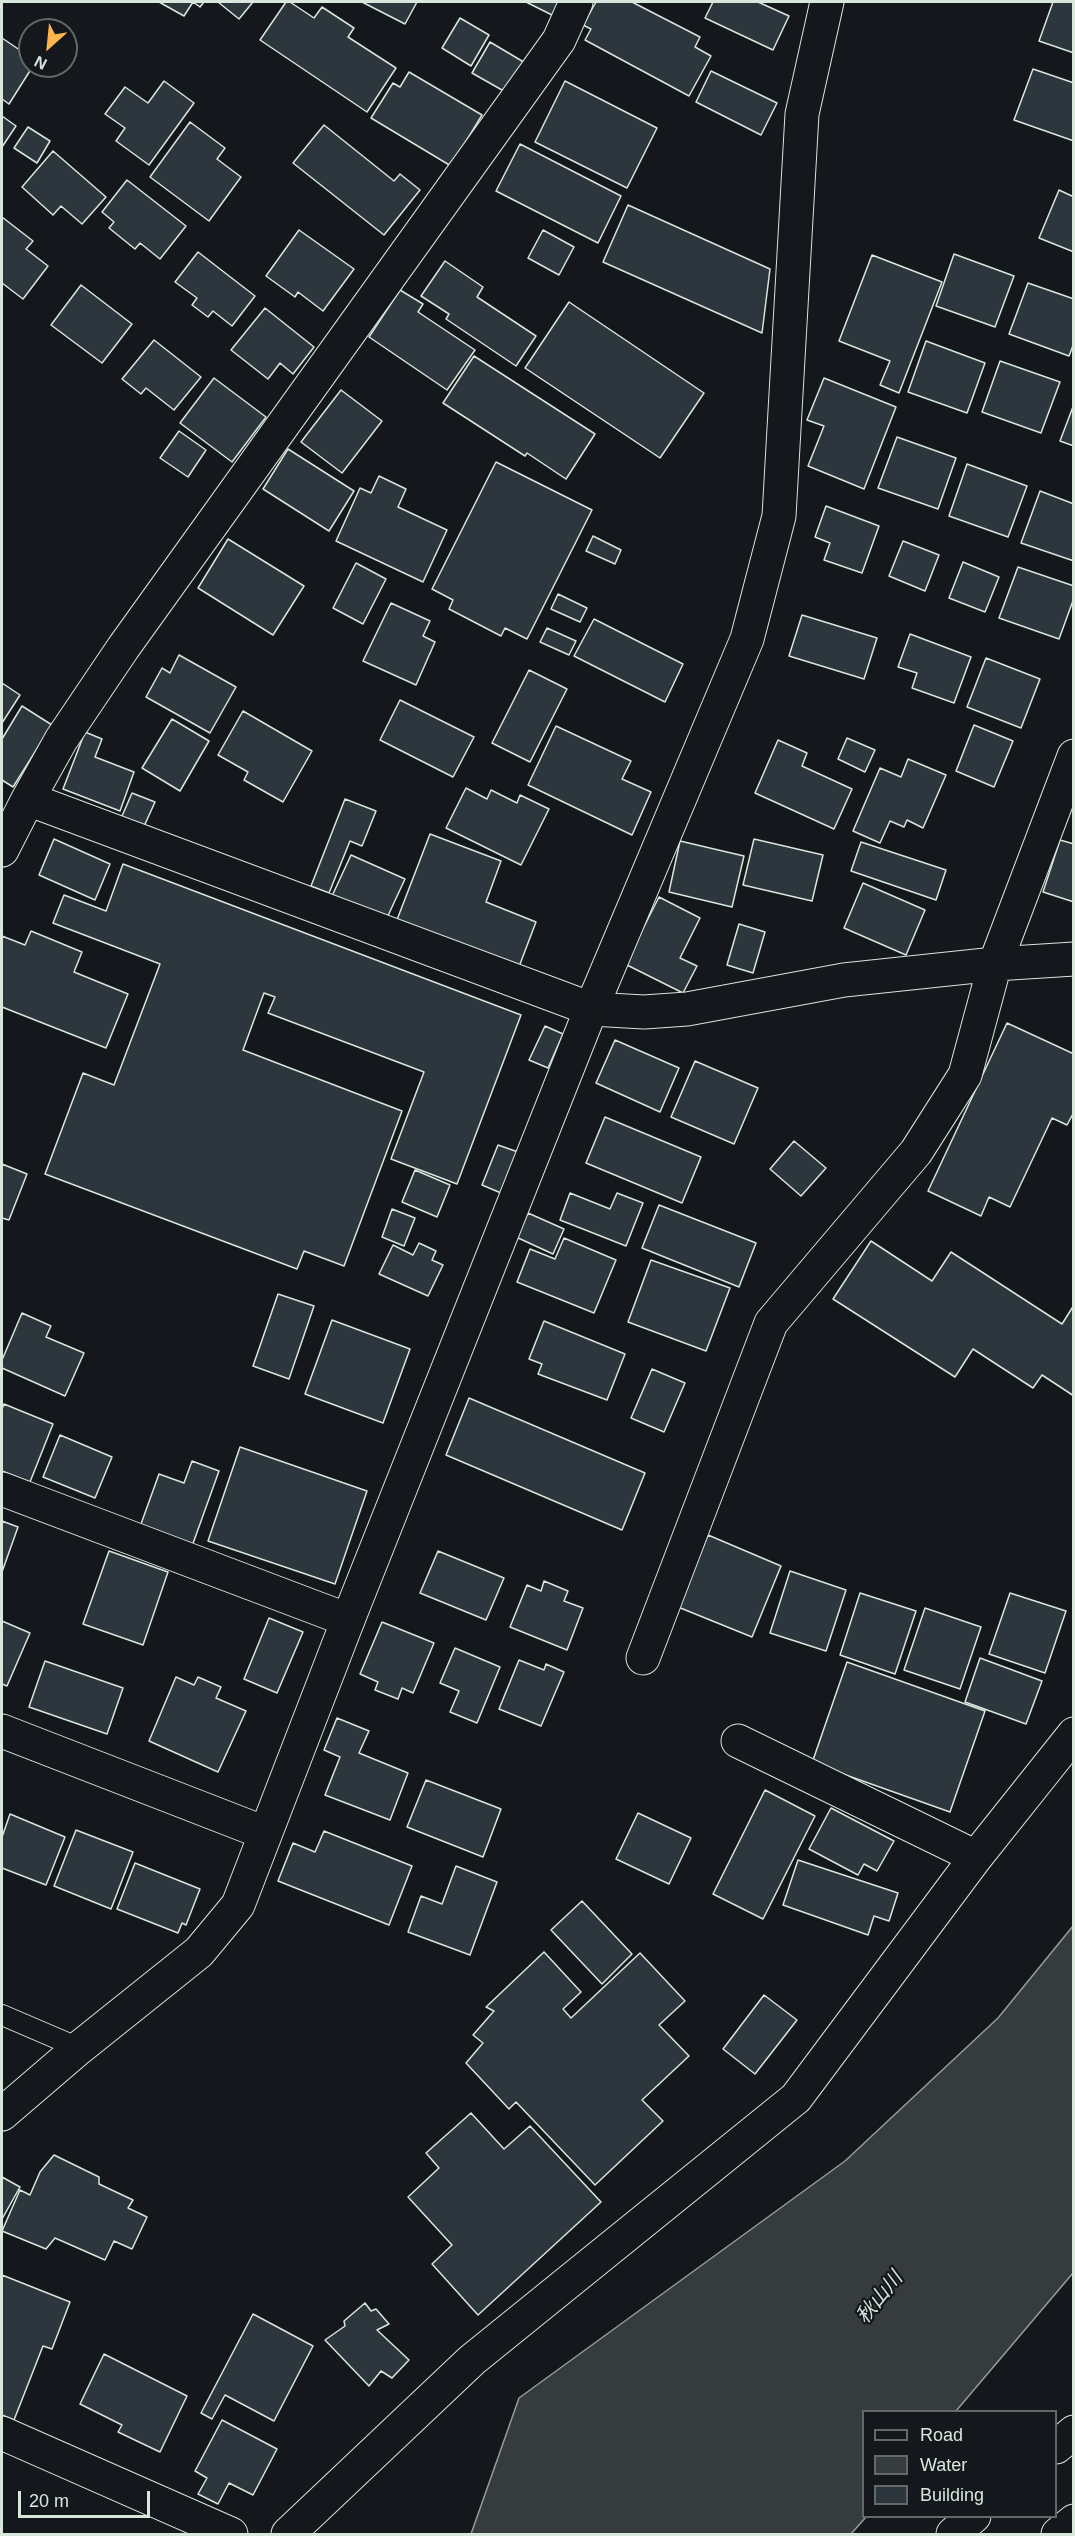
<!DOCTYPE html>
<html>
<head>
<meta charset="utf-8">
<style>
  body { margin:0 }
  #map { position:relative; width:1075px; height:2536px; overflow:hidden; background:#14181c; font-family:Helvetica,sans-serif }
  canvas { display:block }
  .frame { position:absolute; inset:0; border:3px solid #d8e6dc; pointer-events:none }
  .legend { position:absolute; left:862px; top:2410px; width:195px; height:108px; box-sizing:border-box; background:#14181c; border:2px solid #626a69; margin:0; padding:8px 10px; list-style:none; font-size:18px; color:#d8e6dc }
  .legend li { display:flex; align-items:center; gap:12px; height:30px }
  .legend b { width:30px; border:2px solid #626a69 }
  .north { position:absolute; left:18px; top:18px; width:60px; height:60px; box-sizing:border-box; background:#14181c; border:2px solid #626a69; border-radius:50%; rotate:207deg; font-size:16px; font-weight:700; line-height:24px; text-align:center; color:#d8e6dc }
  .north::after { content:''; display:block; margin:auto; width:21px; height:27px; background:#ffb74d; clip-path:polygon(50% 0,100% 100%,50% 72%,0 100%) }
  .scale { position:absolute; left:18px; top:2491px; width:132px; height:27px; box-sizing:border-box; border:3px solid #d8e6dc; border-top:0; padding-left:8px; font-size:18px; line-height:21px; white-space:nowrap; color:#d8e6dc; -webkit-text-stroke:4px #14181c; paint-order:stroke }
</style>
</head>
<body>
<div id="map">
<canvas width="1075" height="2536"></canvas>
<div class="frame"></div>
<ul class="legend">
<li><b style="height:8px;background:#14181c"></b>Road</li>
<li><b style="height:16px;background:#363b3e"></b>Water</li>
<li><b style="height:16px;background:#2c363c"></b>Building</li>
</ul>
<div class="north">N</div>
<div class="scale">20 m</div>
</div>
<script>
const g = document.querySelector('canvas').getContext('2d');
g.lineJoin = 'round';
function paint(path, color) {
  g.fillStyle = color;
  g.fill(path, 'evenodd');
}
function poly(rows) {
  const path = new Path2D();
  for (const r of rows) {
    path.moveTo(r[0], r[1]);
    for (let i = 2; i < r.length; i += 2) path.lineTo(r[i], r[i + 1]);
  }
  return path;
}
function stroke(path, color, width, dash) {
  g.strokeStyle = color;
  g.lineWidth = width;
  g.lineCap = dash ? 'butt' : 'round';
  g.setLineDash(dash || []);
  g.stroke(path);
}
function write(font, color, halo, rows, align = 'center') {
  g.font = font + ' Helvetica,"Noto Sans JP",sans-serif';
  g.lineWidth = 4.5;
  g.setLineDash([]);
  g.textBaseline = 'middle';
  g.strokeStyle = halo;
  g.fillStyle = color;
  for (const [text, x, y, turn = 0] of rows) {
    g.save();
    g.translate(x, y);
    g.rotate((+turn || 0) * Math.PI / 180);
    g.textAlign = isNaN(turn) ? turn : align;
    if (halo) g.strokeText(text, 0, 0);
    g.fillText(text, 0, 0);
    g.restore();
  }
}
const water = poly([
  [1073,1926,1073,2273,956,2411,864,2412,864,2516,866,2517,851,2534,471,2534,519,2398,845,2161,998,2018,1073,1926]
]);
const building = poly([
  [159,2,204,2,200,7,193,2,184,16,159,2],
  [218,2,253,2,239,19,218,2],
  [286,2,290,2,314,18,322,7,354,28,348,37,396,68,367,112,260,40,286,2],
  [362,2,417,2,405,24,362,2],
  [526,2,567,2,558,18,526,2],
  [596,2,632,2,700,37,695,47,711,56,689,96,585,40,591,29,583,25,596,2],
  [713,2,758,2,789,16,773,50,705,18,713,2],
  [1053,2,1074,2,1074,53,1039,41,1053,2],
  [460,18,489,35,471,66,442,48,460,18],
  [2,38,30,57,30,66,33,66,9,104,2,99,2,38],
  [490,42,527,64,509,94,472,73,490,42],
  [1033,69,1074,83,1074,141,1014,120,1033,69],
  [711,71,777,103,761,135,696,102,711,71],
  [409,72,482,115,451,166,371,118,393,83,400,87,409,72],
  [164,81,194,103,149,165,116,141,125,128,105,114,125,87,148,103,164,81],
  [565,81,657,128,627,188,535,142,565,81],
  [2,116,16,126,2,147,2,116],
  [190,122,225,148,217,159,241,177,209,221,150,177,190,122],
  [324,125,394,181,400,174,420,190,384,235,293,163,324,125],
  [28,127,50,141,37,163,14,148,28,127],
  [520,144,621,196,598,243,496,191,520,144],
  [53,151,106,197,82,224,61,206,53,215,22,187,53,151],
  [127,180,186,226,160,259,140,243,135,249,109,228,114,222,102,212,127,180],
  [1059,190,1074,197,1074,252,1039,238,1059,190],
  [628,205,770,269,762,333,603,262,628,205],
  [2,217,33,241,26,249,48,266,23,299,2,283,2,217],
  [299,230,354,269,323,311,298,292,295,297,266,276,299,230],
  [543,230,574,247,559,275,528,258,543,230],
  [198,252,255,296,232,326,213,311,208,317,192,305,197,298,175,282,198,252],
  [954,254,1014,276,995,327,936,306,954,254],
  [872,255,942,282,899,393,880,385,890,361,839,341,872,255],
  [445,261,483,287,477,297,536,336,516,366,446,319,449,314,421,296,445,261],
  [1028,283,1074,299,1074,343,1069,356,1009,334,1028,283],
  [81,285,132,324,102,363,51,325,81,285],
  [400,290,423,304,418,312,475,350,447,390,369,337,400,290],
  [569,302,704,393,660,458,525,368,569,302],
  [265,308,314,347,293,374,280,363,268,379,231,350,265,308],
  [154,340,201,377,174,410,146,388,141,394,122,379,154,340],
  [926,341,985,363,967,413,908,392,926,341],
  [474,356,595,434,566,479,527,453,525,456,443,403,474,356],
  [1000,361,1060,382,1041,433,982,412,1000,361],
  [214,378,266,417,232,462,180,423,214,378],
  [824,378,896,407,864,489,808,466,824,426,807,420,824,378],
  [341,390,382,421,342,473,301,442,341,390],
  [1074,404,1074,446,1060,441,1074,404],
  [179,431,206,450,188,477,160,458,179,431],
  [897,437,956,458,938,509,878,488,897,437],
  [288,449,354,491,329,531,263,489,288,449],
  [496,462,592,510,527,639,505,628,501,636,449,609,453,600,432,589,496,462],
  [967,464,1027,486,1008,537,949,516,967,464],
  [379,476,406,489,398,507,447,530,423,582,336,541,360,488,371,493,379,476],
  [1040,491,1074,504,1074,561,1021,543,1040,491],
  [826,506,879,526,862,573,824,560,830,543,815,537,826,506],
  [593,536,621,550,615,564,586,551,593,536],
  [228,539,304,586,273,635,198,588,228,539],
  [903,541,939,555,925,591,889,576,903,541],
  [963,562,999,577,985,612,949,598,963,562],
  [356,563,386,579,363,624,333,608,356,563],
  [1018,567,1074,586,1074,598,1059,639,999,618,1018,567],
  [558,594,587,608,580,622,551,609,558,594],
  [391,603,430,621,423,636,435,642,416,685,363,661,391,603],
  [802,615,877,638,864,679,789,656,802,615],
  [594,619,683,664,665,702,574,656,594,619],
  [547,628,576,641,569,655,540,642,547,628],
  [910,634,971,657,954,703,912,688,917,673,898,667,910,634],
  [179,655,236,687,210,733,146,697,162,668,170,673,179,655],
  [986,658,1040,679,1021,728,967,707,986,658],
  [529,670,567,689,530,762,492,743,529,670],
  [2,683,20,695,2,723,2,683],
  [400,700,474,737,453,777,380,740,400,700],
  [22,706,52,725,13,787,2,780,2,739,22,706],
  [243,711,312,751,283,802,244,780,248,772,218,755,243,711],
  [172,719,209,741,180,791,142,768,172,719],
  [974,725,1013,741,994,787,956,771,974,725],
  [556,726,631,761,622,779,651,792,632,835,528,785,556,726],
  [85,732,102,739,95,757,134,772,120,811,63,789,85,732],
  [847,738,875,750,865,772,838,759,847,738],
  [778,740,807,753,802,766,852,789,834,829,755,793,778,740],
  [908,759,946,775,923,828,907,820,904,827,890,821,880,843,853,831,880,768,901,777,908,759],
  [466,788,487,799,491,790,517,803,520,795,549,809,521,865,446,828,466,788],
  [132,793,155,802,141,833,119,823,132,793],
  [345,799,376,811,362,846,350,841,329,893,311,886,345,799],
  [430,834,501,861,486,902,536,922,517,972,395,925,430,834],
  [54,839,110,864,95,900,39,875,54,839],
  [754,839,823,855,812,901,743,885,754,839],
  [1060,840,1074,844,1074,902,1043,892,1060,840],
  [680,841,744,856,732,907,669,892,680,841],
  [861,842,946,870,936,900,851,871,861,842],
  [351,855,405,879,386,920,332,896,351,855],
  [123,864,521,1015,457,1184,391,1159,424,1072,268,1013,275,997,264,993,243,1050,402,1111,344,1266,304,1251,297,1269,45,1174,83,1073,114,1085,160,964,53,923,64,895,106,911,123,864],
  [863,883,925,910,906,955,844,928,863,883],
  [659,897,700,918,680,958,697,966,683,993,625,964,659,897],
  [739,924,765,932,753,973,727,965,739,924],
  [31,931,82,952,74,972,128,994,106,1048,2,1007,2,936,25,945,31,931],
  [1007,1023,1074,1054,1074,1112,1067,1125,1052,1118,1010,1207,989,1197,981,1216,928,1191,1007,1023],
  [545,1026,563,1034,548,1068,529,1060,545,1026],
  [615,1040,679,1068,660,1112,596,1083,615,1040],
  [695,1061,758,1088,734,1144,671,1117,695,1061],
  [605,1117,701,1157,682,1203,586,1163,605,1117],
  [794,1141,826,1168,801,1196,770,1169,794,1141],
  [498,1145,518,1152,501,1193,482,1185,498,1145],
  [2,1164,27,1174,9,1220,2,1218,2,1164],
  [415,1170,450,1185,437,1217,402,1202,415,1170],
  [570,1193,610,1209,617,1193,643,1203,626,1246,560,1220,570,1193],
  [659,1205,756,1243,739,1287,642,1248,659,1205],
  [392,1209,415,1218,404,1246,382,1237,392,1209],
  [528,1213,564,1229,553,1254,516,1237,528,1213],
  [564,1238,616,1260,594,1313,517,1282,530,1249,555,1259,564,1238],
  [871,1241,932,1281,951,1252,1062,1324,1074,1305,1074,1396,1042,1375,1033,1388,973,1349,955,1377,833,1299,871,1241],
  [419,1243,436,1251,432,1260,443,1265,428,1296,379,1274,393,1245,413,1255,419,1243],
  [651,1260,730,1288,706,1351,628,1322,651,1260],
  [278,1294,314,1306,289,1379,253,1366,278,1294],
  [22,1313,51,1326,46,1337,84,1353,65,1396,2,1368,2,1360,22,1313],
  [332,1320,410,1349,383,1423,305,1394,332,1320],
  [544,1321,625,1354,607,1400,538,1374,542,1364,529,1359,544,1321],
  [652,1369,685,1383,664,1432,631,1418,652,1369],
  [469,1398,645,1473,622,1530,446,1455,469,1398],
  [4,1404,53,1424,30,1482,2,1471,2,1409,4,1404],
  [60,1435,112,1457,95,1498,43,1477,60,1435],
  [240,1447,367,1491,335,1584,208,1541,240,1447],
  [192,1461,219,1471,191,1549,137,1535,159,1474,184,1483,192,1461],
  [2,1521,18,1527,2,1572,2,1521],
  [708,1535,781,1566,752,1637,678,1607,708,1535],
  [109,1551,168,1572,143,1645,83,1624,109,1551],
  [438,1551,504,1578,486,1620,420,1593,438,1551],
  [790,1571,846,1590,826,1651,770,1633,790,1571],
  [544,1581,568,1591,564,1601,583,1608,567,1650,510,1627,527,1585,541,1591,544,1581],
  [860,1593,916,1611,895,1674,840,1655,860,1593],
  [1010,1593,1066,1611,1045,1673,989,1654,1010,1593],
  [925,1608,981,1627,960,1689,904,1670,925,1608],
  [269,1618,303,1632,277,1693,244,1679,269,1618],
  [2,1621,30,1633,7,1686,2,1684,2,1621],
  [382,1622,434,1643,413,1693,402,1688,398,1699,375,1690,378,1682,360,1674,382,1622],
  [455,1648,500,1667,477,1723,450,1712,459,1691,440,1683,455,1648],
  [980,1658,1042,1681,1026,1724,965,1702,980,1658],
  [519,1660,544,1670,546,1664,564,1672,541,1726,499,1709,519,1660],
  [45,1661,123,1688,107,1734,29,1707,45,1661],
  [847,1662,985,1711,950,1812,812,1763,847,1662],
  [176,1677,194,1685,198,1677,221,1687,216,1698,246,1711,218,1772,149,1741,176,1677],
  [337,1718,369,1731,359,1753,408,1773,390,1820,325,1795,340,1757,324,1750,337,1718],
  [426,1780,501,1809,483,1857,407,1827,426,1780],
  [765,1790,815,1816,763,1919,713,1894,765,1790],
  [831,1808,894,1841,877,1871,864,1864,858,1875,809,1849,831,1808],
  [638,1813,691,1838,669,1884,616,1859,638,1813],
  [10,1814,65,1837,46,1885,2,1868,2,1837,10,1814],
  [76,1830,133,1852,111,1909,54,1886,76,1830],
  [324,1831,412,1866,389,1925,278,1881,293,1843,315,1852,324,1831],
  [798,1860,898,1893,889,1921,874,1916,868,1935,783,1905,798,1860],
  [135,1863,200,1889,186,1925,182,1923,178,1933,117,1909,135,1863],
  [456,1866,497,1882,470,1955,408,1932,421,1896,442,1904,456,1866],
  [582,1901,632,1954,602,1984,551,1930,582,1901],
  [544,1952,581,1992,563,2009,571,2018,640,1953,685,2001,659,2025,689,2056,642,2100,663,2121,595,2185,516,2102,509,2109,466,2063,483,2043,473,2035,494,2011,486,2007,544,1952],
  [764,1995,797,2020,755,2074,723,2049,764,1995],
  [471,2113,504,2149,530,2126,601,2202,478,2315,432,2264,452,2245,408,2197,439,2168,426,2153,471,2113],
  [54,2155,99,2177,99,2184,133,2200,128,2208,147,2217,132,2249,114,2241,105,2260,55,2238,46,2249,2,2231,20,2190,30,2195,40,2172,54,2155],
  [2,2177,20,2187,2,2219,2,2177],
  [2,2275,70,2302,52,2349,43,2346,14,2420,2,2415,2,2275],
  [365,2303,371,2311,376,2309,389,2324,377,2330,409,2360,392,2378,381,2371,369,2386,325,2340,345,2326,344,2321,365,2303],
  [253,2314,313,2346,274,2421,225,2395,212,2419,201,2413,253,2314],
  [104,2354,187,2396,160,2452,118,2432,122,2425,80,2404,104,2354],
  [222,2420,277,2449,253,2495,229,2483,218,2504,198,2494,207,2478,195,2471,222,2420]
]);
const lane = poly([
  [2,2015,79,2048]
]);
const street = poly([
  [28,799,61,740,123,648,559,40,576,2],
  [2,850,28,799,591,1009,644,1012,687,1009,844,980,995,964,1074,959],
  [2,1489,348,1620],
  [643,1658,771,1323,916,1152,965,1075,995,964,1074,756],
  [2,1731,265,1833],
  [738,1741,976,1857],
  [2,2433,231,2534],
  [1056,2447,1074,2432],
  [288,2534,472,2360,796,2098,976,1857,1074,1734],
  [953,2534,974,2516],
  [1058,2534,1074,2521]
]);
const secondary = poly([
  [2,2114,79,2048,199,1952,238,1905,348,1620,591,1009,747,639,779,516,802,114,827,2]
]);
const waterNames = [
  ["秋山川",880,2298,-51]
];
paint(water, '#363b3e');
stroke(water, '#939e99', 1.5);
paint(building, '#2c363c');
stroke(building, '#d8e6dc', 1.5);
stroke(lane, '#d8e6dc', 22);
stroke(street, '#d8e6dc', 35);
stroke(secondary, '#d8e6dc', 35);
stroke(lane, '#14181c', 20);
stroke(street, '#14181c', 33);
stroke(secondary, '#14181c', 33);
write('italic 20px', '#d8e6dc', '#14181c', waterNames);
</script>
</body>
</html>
